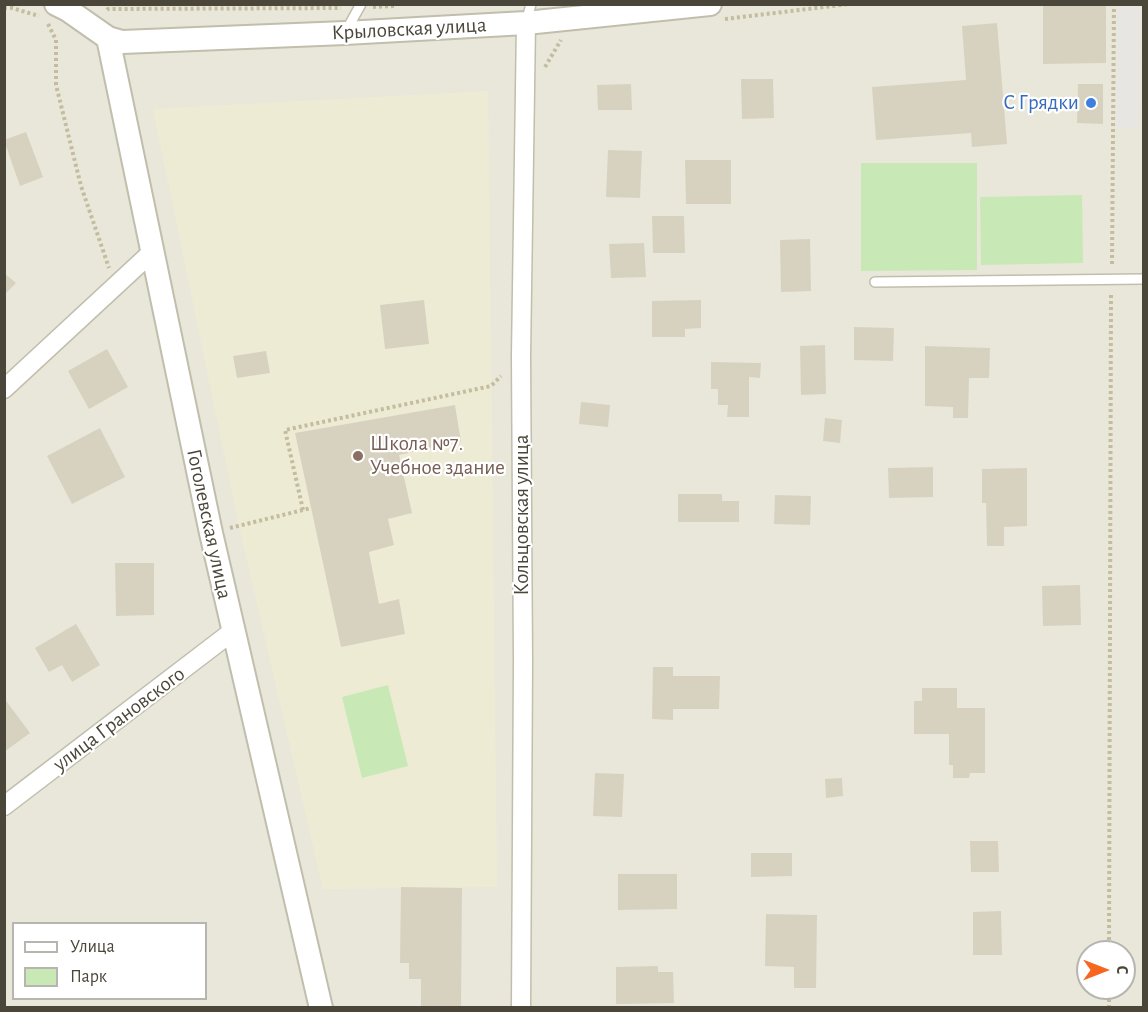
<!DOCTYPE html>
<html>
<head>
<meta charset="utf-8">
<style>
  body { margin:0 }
  #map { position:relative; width:1148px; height:1012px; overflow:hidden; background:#f5f4eb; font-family:"Alegreya Sans",sans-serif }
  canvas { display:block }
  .frame { position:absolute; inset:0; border:6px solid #4a4639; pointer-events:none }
  .legend { position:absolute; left:12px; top:922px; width:195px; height:78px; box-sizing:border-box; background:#fff; border:2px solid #b7b5b0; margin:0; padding:8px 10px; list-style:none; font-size:18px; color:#4a4639 }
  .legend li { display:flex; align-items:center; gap:12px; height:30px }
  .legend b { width:30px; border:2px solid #b7b5b0 }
  .north { position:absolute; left:1076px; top:940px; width:60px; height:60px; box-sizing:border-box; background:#fff; border:2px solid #b7b5b0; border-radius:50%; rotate:90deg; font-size:16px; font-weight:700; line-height:24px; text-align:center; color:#4a4639 }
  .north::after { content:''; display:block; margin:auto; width:21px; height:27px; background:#f8651f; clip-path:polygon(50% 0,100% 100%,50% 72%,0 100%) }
</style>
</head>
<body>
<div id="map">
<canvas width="1148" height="1012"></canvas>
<div class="frame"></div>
<ul class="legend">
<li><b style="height:8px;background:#fff"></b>Улица</li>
<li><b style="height:16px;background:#c8e9b5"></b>Парк</li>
</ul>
<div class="north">С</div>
</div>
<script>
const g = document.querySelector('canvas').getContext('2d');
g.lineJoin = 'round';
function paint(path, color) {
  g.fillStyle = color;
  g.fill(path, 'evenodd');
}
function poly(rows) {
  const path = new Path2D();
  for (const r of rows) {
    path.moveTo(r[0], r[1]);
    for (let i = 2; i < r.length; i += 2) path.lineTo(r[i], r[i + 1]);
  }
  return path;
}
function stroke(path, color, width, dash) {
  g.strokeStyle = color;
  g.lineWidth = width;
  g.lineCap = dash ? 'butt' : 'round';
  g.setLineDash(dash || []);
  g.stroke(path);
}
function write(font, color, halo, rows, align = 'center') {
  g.font = font + ' "Alegreya Sans",sans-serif';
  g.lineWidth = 4.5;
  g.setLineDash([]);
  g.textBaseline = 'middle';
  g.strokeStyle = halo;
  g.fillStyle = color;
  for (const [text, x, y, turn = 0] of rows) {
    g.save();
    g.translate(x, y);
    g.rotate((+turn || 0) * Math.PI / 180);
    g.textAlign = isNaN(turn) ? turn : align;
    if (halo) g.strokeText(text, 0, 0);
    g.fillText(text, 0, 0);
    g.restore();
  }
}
const residential = poly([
  [5,5,1143,5,1143,1007,5,1008],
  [14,924,206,924,206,998,14,998],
  [1088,952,1124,952,1124,988,1088,988]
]);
const education = poly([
  [488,91,497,887,323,889,239,526,153,109]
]);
const green = poly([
  [861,163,977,163,977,270,861,271],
  [1082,195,1083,263,981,265,980,197],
  [388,685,408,766,362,778,342,697]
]);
const parking = poly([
  [1117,5,1140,5,1138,128,1116,128]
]);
const building = poly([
  [1043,4,1106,4,1106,63,1043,64],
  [997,23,1007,144,972,147,971,133,876,140,872,87,966,80,962,26],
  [741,79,773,79,774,118,742,119],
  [631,84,632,110,598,110,597,85],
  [1078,84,1103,84,1103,124,1077,123],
  [26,132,43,177,20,186,4,140],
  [608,150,642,151,640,198,606,197],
  [685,160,731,160,731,204,686,204],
  [652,216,684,216,685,253,653,253],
  [810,239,811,291,781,292,780,240],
  [644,243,646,277,611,278,609,244],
  [4,273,16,283,4,295],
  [424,300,429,344,385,349,380,305],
  [701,300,701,328,685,329,685,337,652,337,652,301],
  [854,327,894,328,893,361,854,360],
  [825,345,826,394,801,395,800,346],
  [925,346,990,348,989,378,969,378,968,418,953,418,953,407,925,406],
  [107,349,128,387,89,409,68,371],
  [266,351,270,373,237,378,233,356],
  [711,362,761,363,760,378,749,377,749,417,727,417,728,405,718,405,718,389,711,389],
  [581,402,610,405,608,427,579,424],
  [455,405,461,442,399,455,412,513,388,519,394,545,369,552,379,604,399,599,405,634,341,647,295,433],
  [825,418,842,420,840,443,823,441],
  [100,428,125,477,72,504,47,456],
  [933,467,933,497,889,498,888,468],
  [1027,468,1027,526,1004,527,1004,546,987,546,986,503,982,503,982,469],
  [678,494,722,494,722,501,739,501,739,522,678,522],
  [775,495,811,496,810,525,774,524],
  [115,563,154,563,154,615,116,616],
  [1080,585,1081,625,1043,626,1042,586],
  [76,624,100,665,72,682,62,665,49,672,35,648],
  [653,667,673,667,673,676,720,676,719,709,673,709,673,720,652,719],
  [922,688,957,688,957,708,985,708,985,773,970,773,969,778,953,778,953,765,949,765,949,734,914,734,914,701,922,701],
  [4,698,30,733,4,752],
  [595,773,624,774,622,817,593,816],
  [842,778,843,796,826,798,825,779],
  [970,841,998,841,999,872,971,872],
  [751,853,792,853,792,876,751,877],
  [618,874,677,874,677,909,618,910],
  [401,887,462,888,461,1008,421,1008,421,979,409,979,409,963,400,963],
  [1001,911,1002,955,973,955,973,912],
  [766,914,817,915,816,988,794,988,794,967,765,966],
  [658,966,658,972,673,972,674,1003,616,1004,616,967]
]);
const path = poly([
  [373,7,395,6],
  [4,8,12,8,39,16],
  [107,10,108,9,341,8],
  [725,19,849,4],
  [48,24,56,40,56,85,81,186,109,268],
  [545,67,561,40],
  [1112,264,1114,4],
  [303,510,285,430,491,386,501,376],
  [230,528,311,508],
  [1109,952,1111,293],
  [1109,1008,1109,988]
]);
const service = poly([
  [526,23,531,4],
  [346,31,361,4],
  [875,282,1144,279]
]);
const minor = poly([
  [4,389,152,252],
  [4,806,233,631],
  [521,1008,523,661,521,356,526,23]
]);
const tertiary = poly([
  [56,4,68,10,108,38,122,42,345,33,526,23,710,4],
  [108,38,211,533,321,1008]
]);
const markers = [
  [1091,103,6,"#3f7fe0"],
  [358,456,6,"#8d6e63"]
];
const streetNames = [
  ["Крыловская улица",409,29,-3],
  ["Кольцовская улица",522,515,-90],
  ["Гоголевская улица",209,524,78],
  ["улица Грановского",119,719,-37]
];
const shopNames = [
  ["С Грядки",1079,103]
];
const educationNames = [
  ["Школа №7.",370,444],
  ["Учебное здание",370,468]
];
paint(residential, '#e9e7d9');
paint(education, '#eeebd5');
paint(green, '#c8e9b5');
paint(parking, '#e7e6e2');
paint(building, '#d7d2c0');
stroke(service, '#c1bead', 12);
stroke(minor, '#c1bead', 21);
stroke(tertiary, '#c1bead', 26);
stroke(path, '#c3bc9f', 4, [3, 3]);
stroke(service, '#fff', 9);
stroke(minor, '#fff', 18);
stroke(tertiary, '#fff', 22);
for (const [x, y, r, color] of markers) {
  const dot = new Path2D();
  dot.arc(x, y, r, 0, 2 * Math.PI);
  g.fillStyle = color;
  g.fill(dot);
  stroke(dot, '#fff', 2);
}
write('21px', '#4a4639', '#fff', streetNames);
write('21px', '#366cbe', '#fff', shopNames, 'right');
write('21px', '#785e54', '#fff', educationNames, 'left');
</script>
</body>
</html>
